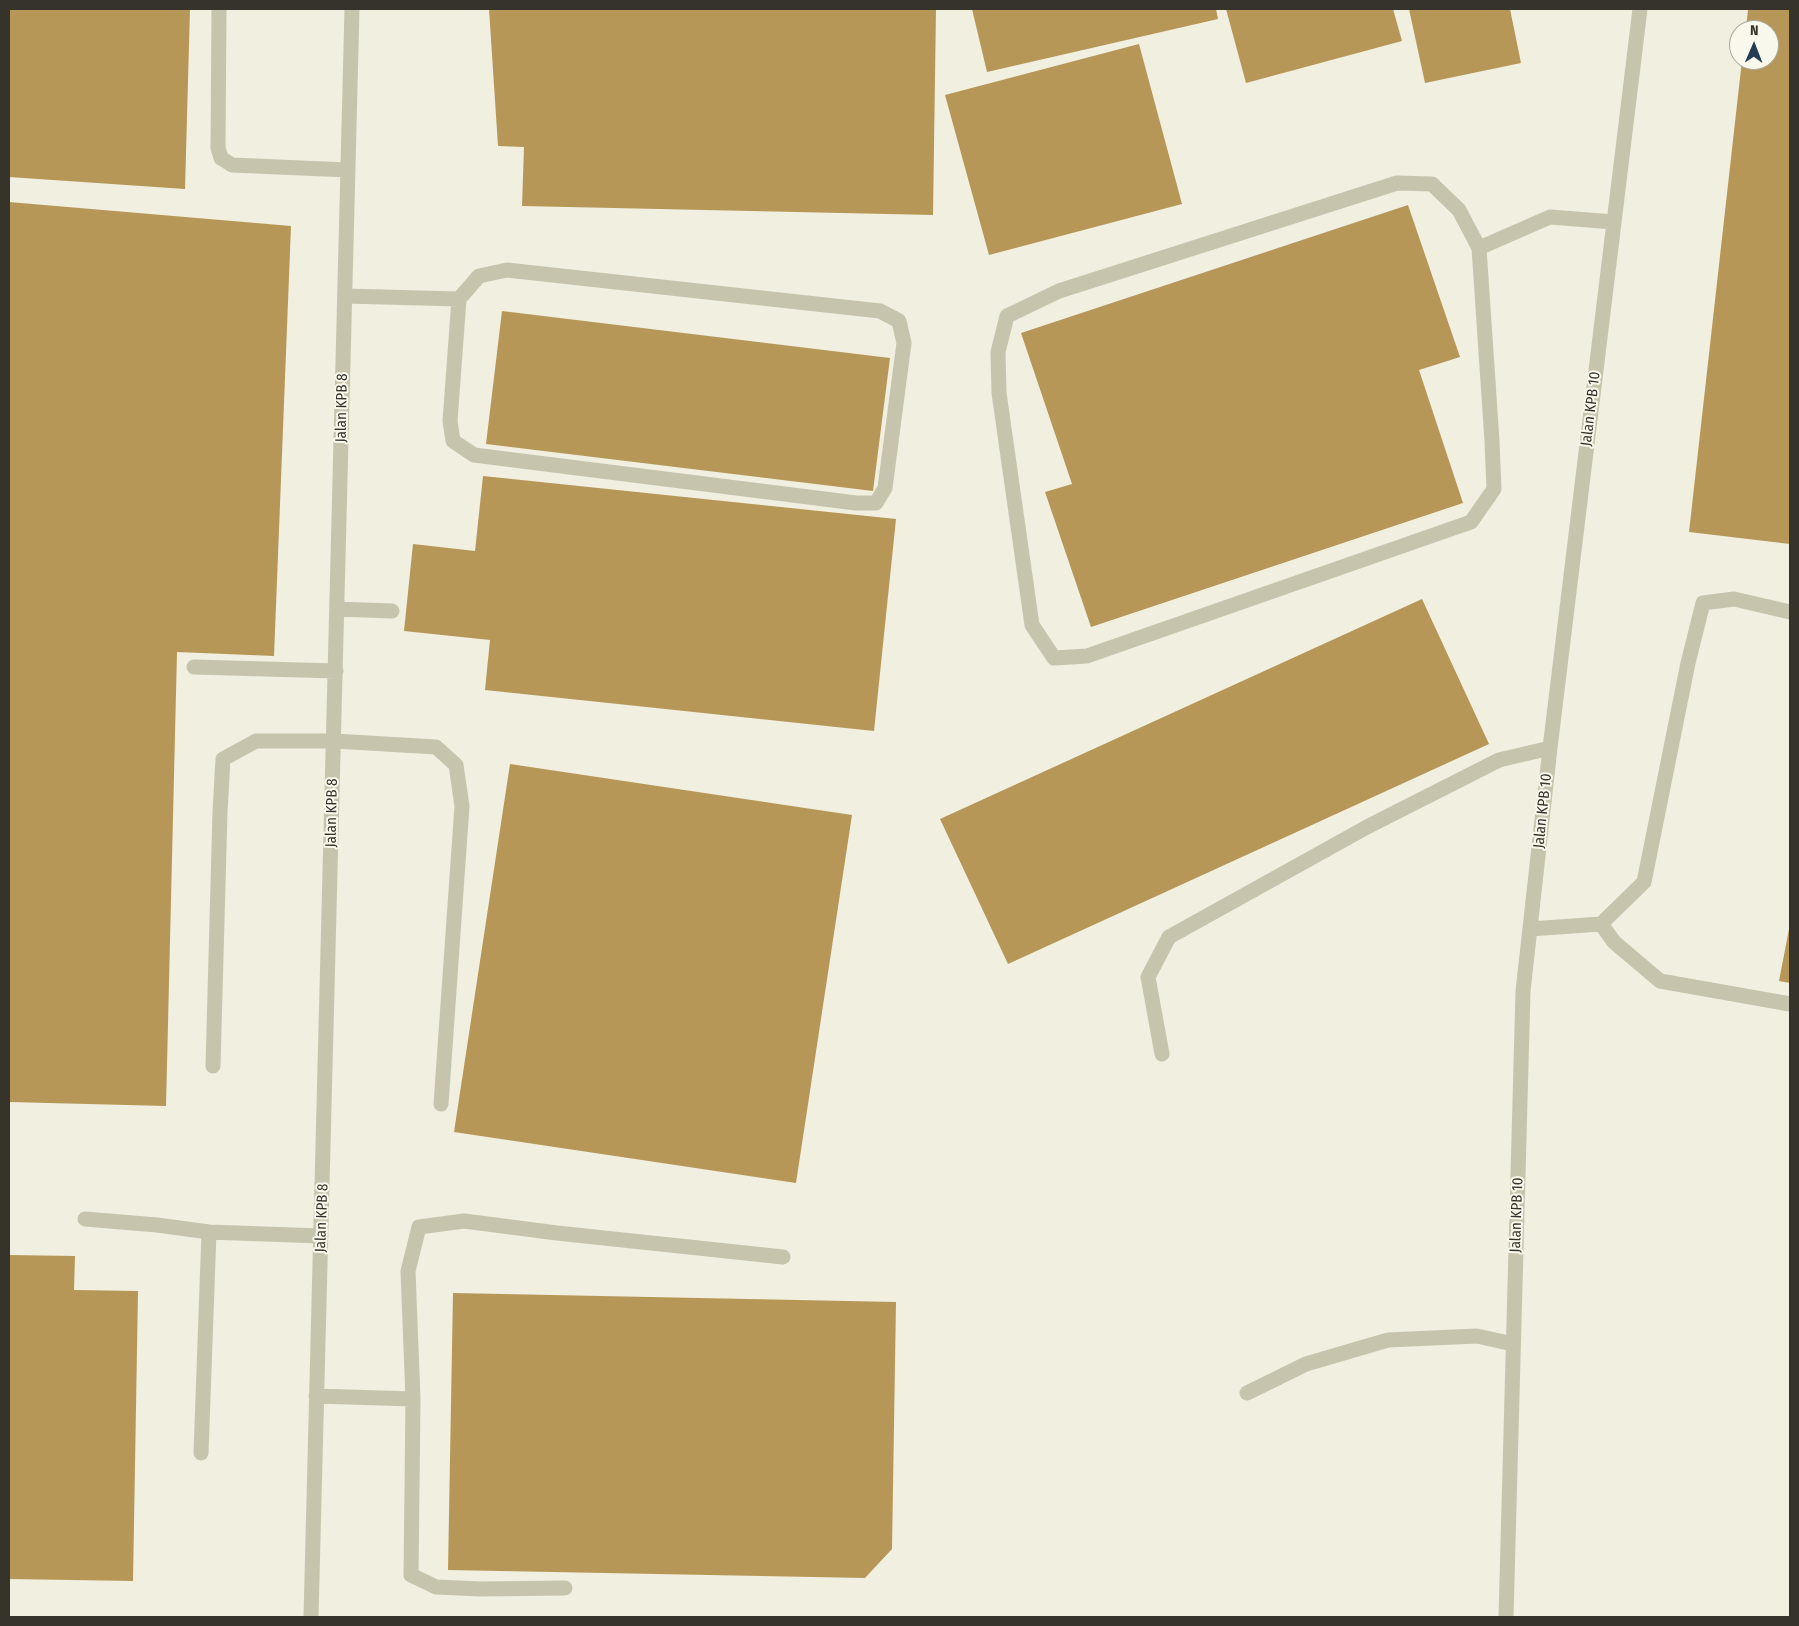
<!DOCTYPE html>
<html>
<head>
<meta charset="utf-8">
<style>
  body { margin:0 }
  #map { position:relative; width:1799px; height:1626px; overflow:hidden; background:#f0efe0; font-family:"Fira Sans Condensed",sans-serif }
  canvas { display:block }
  .frame { position:absolute; inset:0; border:10px solid #36332b; pointer-events:none }
  .north { position:absolute; left:1729px; top:20px; width:50px; height:50px; box-sizing:border-box; background:#f8f8ec; border:1px solid #aaa99f; border-radius:50%; rotate:1deg; font-size:14px; font-weight:700; line-height:20px; text-align:center; color:#36332b }
  .north::after { content:''; display:block; margin:auto; width:18px; height:22px; background:#253d53; clip-path:polygon(50% 0,100% 100%,50% 72%,0 100%) }
</style>
</head>
<body>
<div id="map">
<canvas width="1799" height="1626"></canvas>
<div class="frame"></div>
<div class="north">N</div>
</div>
<script>
const g = document.querySelector('canvas').getContext('2d');
g.lineJoin = 'round';
function paint(path, color) {
  g.fillStyle = color;
  g.fill(path, 'evenodd');
}
function poly(rows) {
  const path = new Path2D();
  for (const r of rows) {
    path.moveTo(r[0], r[1]);
    for (let i = 2; i < r.length; i += 2) path.lineTo(r[i], r[i + 1]);
  }
  return path;
}
function stroke(path, color, width, dash) {
  g.strokeStyle = color;
  g.lineWidth = width;
  g.lineCap = dash ? 'butt' : 'round';
  g.setLineDash(dash || []);
  g.stroke(path);
}
function write(font, color, halo, rows, align = 'center') {
  g.font = font + ' "Fira Sans Condensed",sans-serif';
  g.lineWidth = 4;
  g.setLineDash([]);
  g.textBaseline = 'middle';
  g.strokeStyle = halo;
  g.fillStyle = color;
  for (const [text, x, y, turn = 0] of rows) {
    g.save();
    g.translate(x, y);
    g.rotate((+turn || 0) * Math.PI / 180);
    g.textAlign = isNaN(turn) ? turn : align;
    if (halo) g.strokeText(text, 0, 0);
    g.fillText(text, 0, 0);
    g.restore();
  }
}
const building = poly([
  [9,9,190,9,185,189,9,177],
  [489,9,936,9,933,215,522,206,524,147,498,146],
  [972,9,1216,9,1218,19,987,72],
  [1226,9,1393,9,1402,41,1246,83],
  [1409,9,1510,9,1521,63,1425,83],
  [1748,9,1790,9,1790,544,1689,532,1742,60,1769,60,1769,30,1746,30],
  [1139,44,1182,204,989,255,945,95],
  [9,202,291,226,274,656,177,652,166,1106,9,1102],
  [1408,205,1460,357,1419,370,1463,503,1091,627,1045,492,1072,484,1021,333],
  [502,311,890,358,873,491,486,444],
  [483,476,896,519,874,731,485,690,490,640,404,631,413,544,475,551],
  [1422,599,1489,744,1008,964,940,819],
  [510,764,852,815,796,1183,454,1132],
  [1789,929,1790,929,1790,983,1779,981],
  [9,1255,75,1256,74,1290,138,1291,133,1581,9,1579],
  [453,1293,896,1302,892,1549,865,1578,448,1570]
]);
const minor = poly([
  [219,9,218,148,221,158,232,165,348,170],
  [1479,248,1459,210,1432,184,1397,183,1059,291,1007,316,998,352,999,393,1032,625,1054,658,1087,656,1471,522,1494,489,1492,441,1479,248,1550,217,1614,222],
  [507,270,880,311,899,321,904,343,885,488,876,503,856,503,474,455,453,441,450,421,459,299,479,276,507,270],
  [345,296,459,299],
  [337,609,392,611],
  [194,667,336,671],
  [1601,924,1614,942,1660,981,1790,1004],
  [1530,929,1601,924,1644,882,1688,663,1703,603,1734,599,1790,612],
  [1162,1054,1148,977,1169,937,1367,827,1499,760,1550,748],
  [213,1066,220,812,223,759,256,741,334,741,436,747,456,765,462,806,441,1104],
  [85,1219,157,1225,209,1232,321,1236],
  [1247,1393,1306,1364,1388,1340,1477,1336,1513,1344],
  [316,1396,413,1399,408,1271,419,1227,464,1221,557,1233,783,1257],
  [413,1399,411,1575,436,1587,481,1589,565,1588],
  [201,1453,209,1232],
  [311,1617,352,9],
  [1506,1617,1523,991,1550,748,1640,9]
]);
const streetNames = [
  ["Jalan KPB 8",342,408,-89],
  ["Jalan KPB 10",1591,409,-83],
  ["Jalan KPB 10",1543,811,-84],
  ["Jalan KPB 8",332,813,-89],
  ["Jalan KPB 10",1517,1215,-88],
  ["Jalan KPB 8",322,1218,-88]
];
paint(building, '#b79757');
stroke(minor, '#c7c4ad', 15);
write('15px', '#36332b', '#f8f8ec', streetNames);
</script>
</body>
</html>
